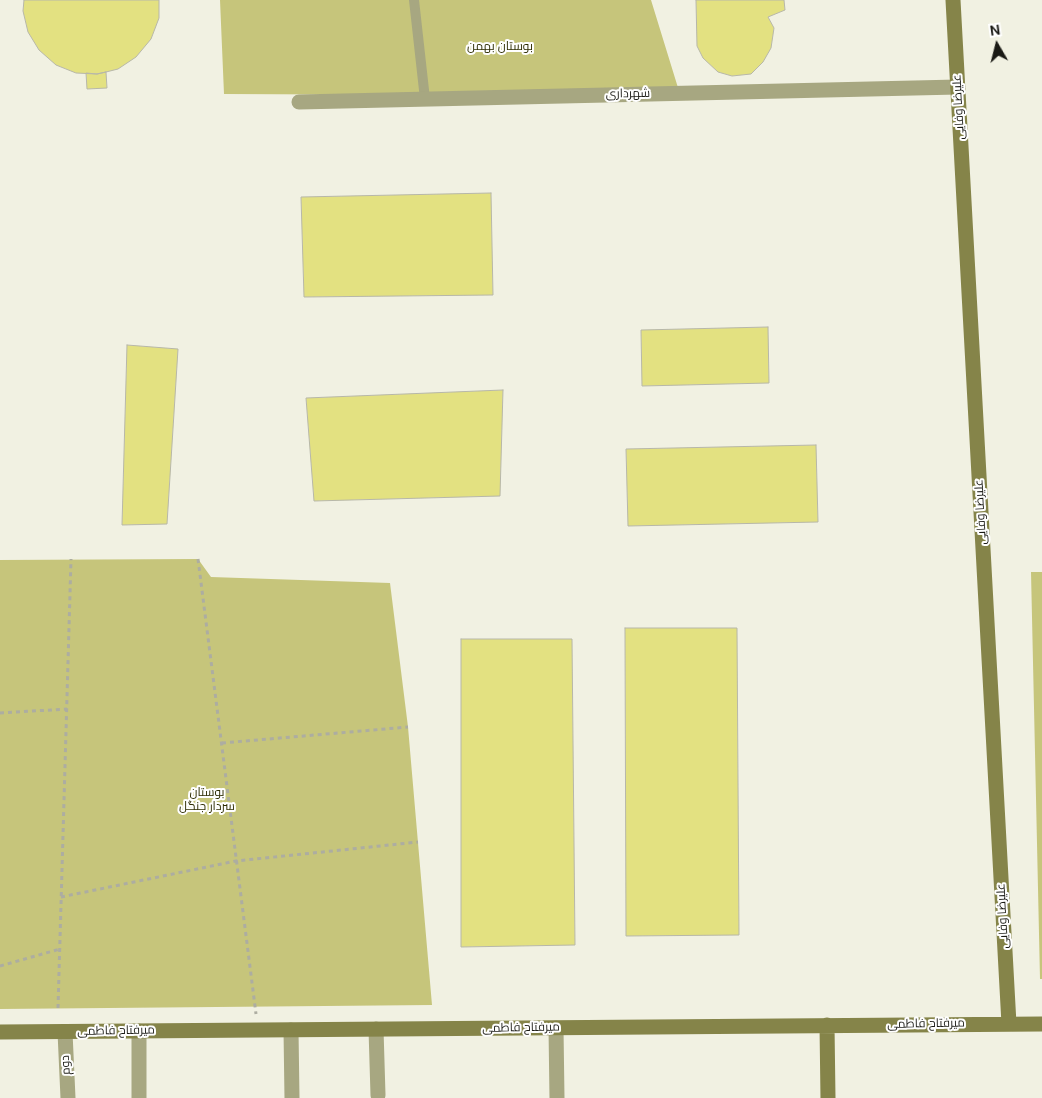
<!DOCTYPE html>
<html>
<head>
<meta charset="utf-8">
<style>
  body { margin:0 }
  #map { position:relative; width:1042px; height:1098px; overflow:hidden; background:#f1f1e2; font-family:"DM Sans",sans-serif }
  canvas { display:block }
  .north { position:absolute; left:972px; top:20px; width:50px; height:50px; -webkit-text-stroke:4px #fff; paint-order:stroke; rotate:352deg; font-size:14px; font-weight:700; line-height:20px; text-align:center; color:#1a1a15 }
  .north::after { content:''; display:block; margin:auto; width:18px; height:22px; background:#1a1a15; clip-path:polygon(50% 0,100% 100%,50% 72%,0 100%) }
</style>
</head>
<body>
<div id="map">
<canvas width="1042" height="1098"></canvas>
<div class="north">N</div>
</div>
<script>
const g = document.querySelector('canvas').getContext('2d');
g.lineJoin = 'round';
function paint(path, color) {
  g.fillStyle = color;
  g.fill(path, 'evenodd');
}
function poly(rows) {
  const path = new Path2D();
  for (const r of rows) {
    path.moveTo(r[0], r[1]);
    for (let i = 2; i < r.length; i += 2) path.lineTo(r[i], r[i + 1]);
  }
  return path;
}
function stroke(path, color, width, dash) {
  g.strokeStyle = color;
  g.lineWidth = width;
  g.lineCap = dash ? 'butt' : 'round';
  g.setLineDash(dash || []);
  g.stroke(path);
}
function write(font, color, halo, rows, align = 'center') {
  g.font = font + ' "DM Sans",Cairo,sans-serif';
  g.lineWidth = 4;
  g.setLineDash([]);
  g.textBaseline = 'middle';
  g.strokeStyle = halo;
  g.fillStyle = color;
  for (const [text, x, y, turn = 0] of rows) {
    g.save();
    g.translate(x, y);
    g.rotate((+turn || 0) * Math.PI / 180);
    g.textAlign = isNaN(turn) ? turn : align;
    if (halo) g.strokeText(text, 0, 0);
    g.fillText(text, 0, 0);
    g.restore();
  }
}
const green = poly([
  [220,0,651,0,679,91,445,95,224,94],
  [198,559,211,577,390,583,408,727,432,1005,0,1009,0,560],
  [1031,572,1042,572,1042,979,1040,979]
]);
const building = poly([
  [24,0,159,0,159,18,151,39,136,57,118,69,106,72,97,74,76,73,56,65,39,50,28,32,23,11,24,0],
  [696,0,784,0,785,10,768,17,774,28,771,48,763,62,751,74,732,76,718,72,703,58,697,46,696,0],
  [106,72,107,88,87,89,86,73,97,74,106,72],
  [491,193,493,295,304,297,301,197,491,193],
  [768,327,769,383,642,386,641,330,768,327],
  [127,345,178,349,167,524,122,525,127,345],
  [503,390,500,496,314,501,306,398,503,390],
  [816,445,818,522,628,526,626,449,816,445],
  [625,628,737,628,739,935,626,936,625,628],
  [461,639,572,639,575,945,461,947,461,639]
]);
const path = poly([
  [198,559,256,1014],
  [0,713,67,709],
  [222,743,408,727],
  [61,897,236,861,418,842],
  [0,966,60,949],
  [58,1008,71,559]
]);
const lane = poly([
  [414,0,425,99]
]);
const street = poly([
  [299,102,958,87],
  [556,1028,557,1098],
  [376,1029,378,1095],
  [291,1030,292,1098],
  [65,1032,68,1098],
  [139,1098,139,1031]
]);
const secondary = poly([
  [953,0,1009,1024],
  [827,1025,828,1098],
  [0,1032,1042,1024]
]);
const parkNames = [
  ["بوستان بهمن",500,47],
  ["بوستان",207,793],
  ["سردار جنگل",207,807]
];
const streetNames = [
  ["شهرداری",628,94,-1],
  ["علیرضا وفایی",959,107,-93],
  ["علیرضا وفایی",981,512,-93],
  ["علیرضا وفایی",1003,916,-93],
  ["میرفتاح فاطمی",926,1024,-1],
  ["میرفتاح فاطمی",521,1028,-1],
  ["میرفتاح فاطمی",116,1031,-1],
  ["دوم",66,1065,-93]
];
paint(green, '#c6c57b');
paint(building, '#e3e181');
stroke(building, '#b7b7a9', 1);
stroke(path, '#adada1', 3, [4, 4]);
stroke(lane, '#a7a781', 10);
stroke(street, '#a7a781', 15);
stroke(secondary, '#858449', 15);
write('12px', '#2e2d03', '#fff', parkNames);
write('12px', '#1a1a15', '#fff', streetNames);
</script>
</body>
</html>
